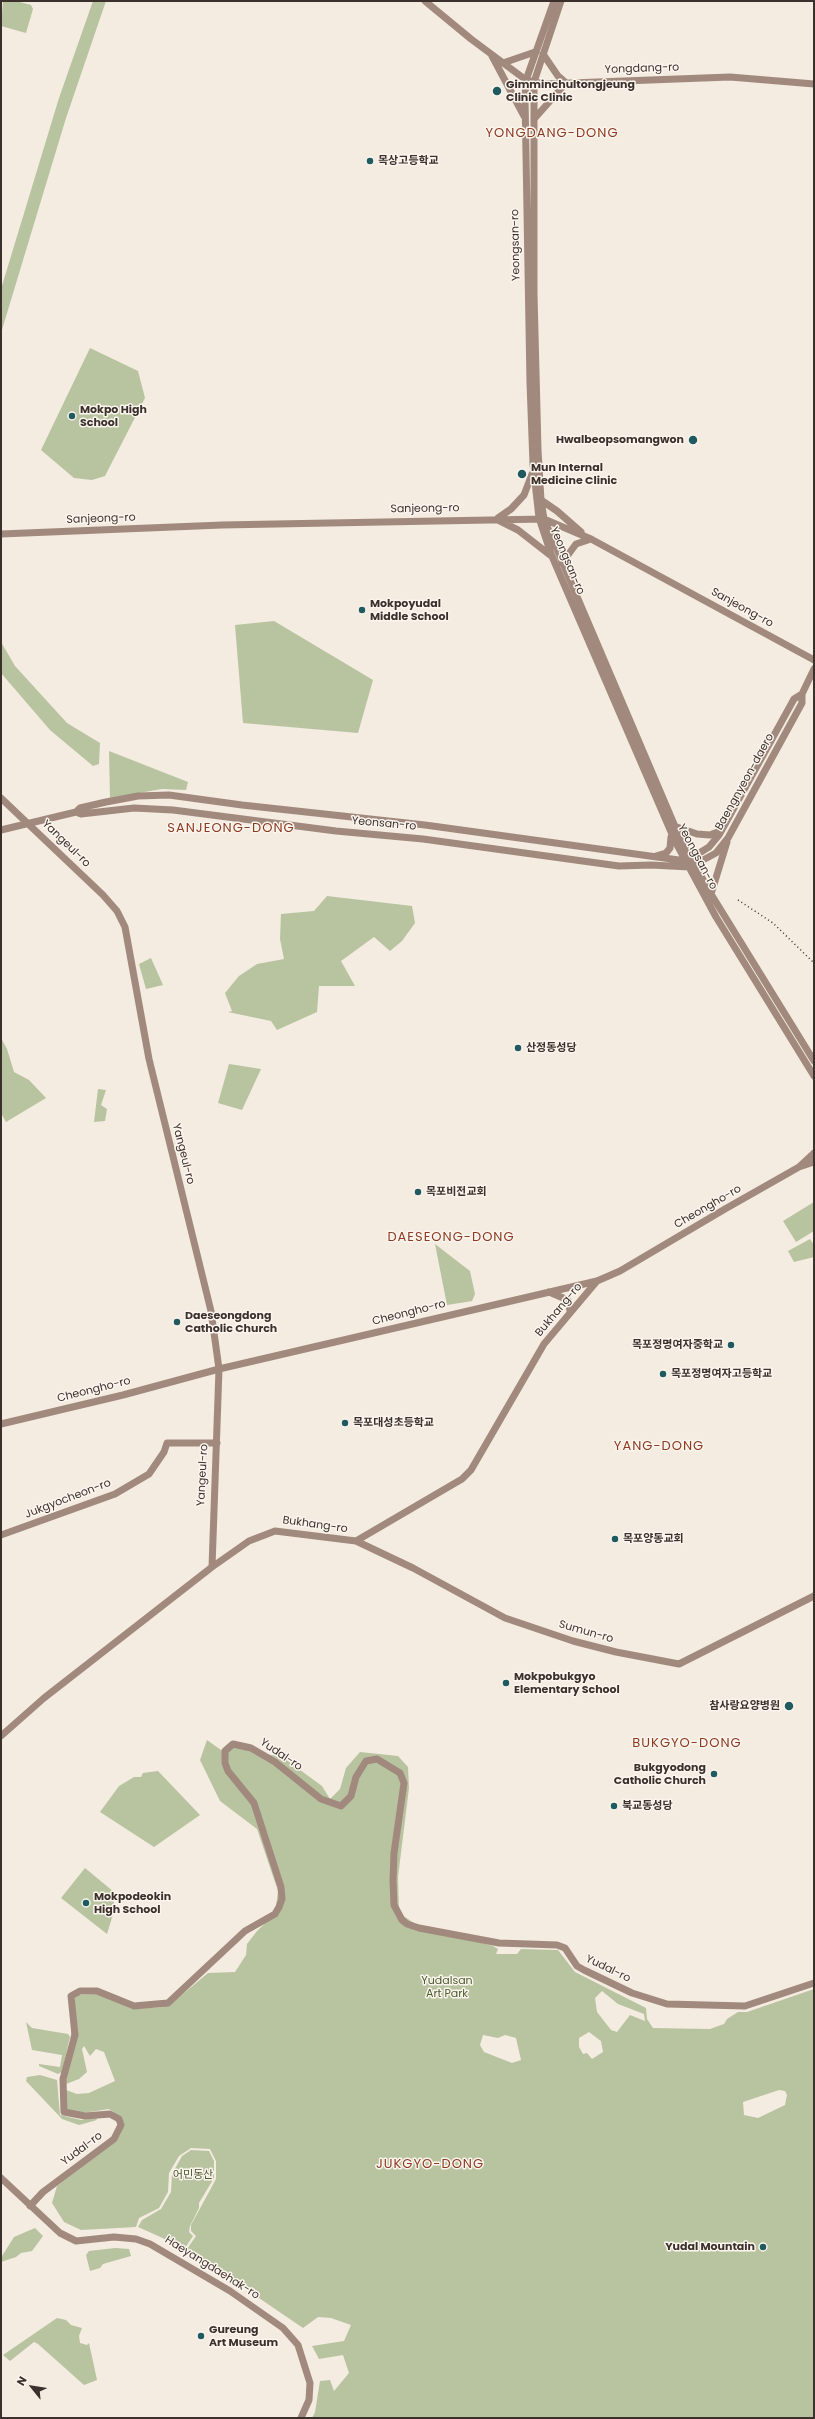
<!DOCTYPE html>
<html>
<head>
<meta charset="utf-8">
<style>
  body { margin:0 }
  #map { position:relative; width:815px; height:2419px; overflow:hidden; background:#f4ebe1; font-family:Poppins,sans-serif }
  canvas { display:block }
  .frame { position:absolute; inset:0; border:2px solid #3b302b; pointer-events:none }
  .north { position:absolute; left:12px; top:2367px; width:40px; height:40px; -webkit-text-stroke:3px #fbf5ee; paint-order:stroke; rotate:300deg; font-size:11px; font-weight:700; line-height:16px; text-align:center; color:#3b302b }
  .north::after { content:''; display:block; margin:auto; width:14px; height:18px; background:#3b302b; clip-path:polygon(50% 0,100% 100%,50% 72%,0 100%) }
</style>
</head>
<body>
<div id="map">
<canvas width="815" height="2419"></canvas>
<div class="frame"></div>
<div class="north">N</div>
</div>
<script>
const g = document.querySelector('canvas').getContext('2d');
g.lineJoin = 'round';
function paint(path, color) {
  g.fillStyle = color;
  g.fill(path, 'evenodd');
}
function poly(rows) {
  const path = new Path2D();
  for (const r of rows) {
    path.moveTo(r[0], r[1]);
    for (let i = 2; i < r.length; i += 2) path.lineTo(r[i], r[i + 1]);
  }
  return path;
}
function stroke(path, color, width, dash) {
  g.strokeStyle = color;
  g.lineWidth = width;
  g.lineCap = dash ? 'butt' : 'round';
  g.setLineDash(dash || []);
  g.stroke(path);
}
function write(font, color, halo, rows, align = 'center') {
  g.font = font + ' Poppins,"Noto Sans KR",sans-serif';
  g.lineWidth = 3;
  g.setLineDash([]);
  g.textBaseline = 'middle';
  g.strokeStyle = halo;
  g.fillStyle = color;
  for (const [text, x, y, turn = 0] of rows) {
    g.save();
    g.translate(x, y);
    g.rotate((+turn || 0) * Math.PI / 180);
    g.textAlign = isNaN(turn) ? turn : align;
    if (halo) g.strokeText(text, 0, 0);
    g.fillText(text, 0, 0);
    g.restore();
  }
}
const green = poly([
  [3,1,16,1,31,5,33,9,26,33,1,26],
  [93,1,106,1,66,118,1,333,1,289,59,98],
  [90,348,138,371,145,398,105,476,92,480,74,478,41,450],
  [274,621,373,680,358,733,243,723,235,625],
  [1,642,15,666,67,723,100,743,99,764,93,766,50,730,1,673],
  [109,751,188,782,186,790,162,789,110,798],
  [327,896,412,906,415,923,402,941,390,951,374,937,341,961,355,986,319,986,317,1012,277,1030,271,1021,228,1012,232,1011,225,993,239,976,257,964,284,959,280,939,281,914,314,911],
  [151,958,163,985,146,989,139,964],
  [1,1038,7,1049,14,1072,29,1080,46,1098,6,1122,1,1113],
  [229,1064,261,1069,242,1110,218,1103],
  [98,1089,106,1090,101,1105,107,1109,105,1121,94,1122],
  [814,1202,814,1231,796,1242,783,1221],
  [810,1239,814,1245,814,1257,794,1262,788,1251],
  [435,1244,470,1271,475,1294,472,1301,447,1305],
  [207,1740,221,1750,240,1742,261,1754,281,1756,322,1786,330,1799,340,1789,346,1768,360,1752,398,1756,408,1767,409,1788,398,1877,399,1913,417,1925,493,1946,498,1949,496,1954,517,1954,521,1949,558,1950,575,1972,646,2008,647,2019,653,2028,710,2029,724,2024,727,2019,738,2012,747,2012,814,1989,814,2418,312,2418,315,2412,320,2381,330,2380,334,2391,349,2373,343,2355,319,2359,312,2346,344,2341,351,2325,331,2318,318,2317,303,2328,187,2249,196,2236,191,2231,191,2225,216,2179,216,2161,210,2149,191,2148,179,2156,169,2173,168,2192,159,2208,139,2218,136,2227,81,2230,64,2222,52,2203,57,2186,103,2151,120,2135,123,2124,115,2113,109,2109,83,2113,69,2111,66,2108,66,2079,75,1997,78,1995,98,1994,132,2009,163,2007,172,2003,208,1973,235,1972,246,1955,247,1944,257,1931,275,1914,278,1891,257,1829,220,1801,200,1760],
  [602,1991,618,2004,644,2014,645,2021,630,2015,617,2032,611,2030,597,2012,595,1998],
  [589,2032,601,2041,603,2052,592,2059,587,2053,583,2054,579,2047,579,2038],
  [483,2035,498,2038,505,2035,516,2038,521,2060,512,2063,484,2052,480,2045],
  [84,2046,90,2056,96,2049,104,2052,115,2081,89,2093,77,2094,66,2090,66,2084,79,2079,87,2072,82,2049],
  [779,2090,785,2091,787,2095,785,2105,758,2118,744,2115,743,2102],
  [158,1771,200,1815,154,1847,100,1812,119,1786,134,1777,141,1777,143,1773],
  [85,1868,114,1892,114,1911,107,1934,61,1898],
  [26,2022,32,2028,68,2034,70,2037,62,2072,58,2074,39,2066,39,2064,60,2067,62,2055,32,2050],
  [40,2075,57,2080,60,2115,81,2120,96,2118,97,2120,79,2125,62,2119,26,2081,27,2077],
  [191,2150,209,2151,214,2161,214,2178,199,2203,199,2208,190,2226,189,2232,193,2236,185,2248,138,2227,142,2220,161,2209,171,2192,172,2174,182,2156],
  [35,2228,43,2236,32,2251,21,2253,16,2257,1,2262,2,2256,14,2237],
  [115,2248,129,2249,131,2256,103,2264,100,2268,90,2271,86,2255,89,2251],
  [57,2318,66,2320,71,2325,82,2328,79,2336,80,2343,87,2345,89,2343,97,2380,84,2385,38,2344,34,2342,10,2361,3,2355]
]);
const secondary = poly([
  [425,1,471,39,526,80,544,84,730,77,814,84],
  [554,1,526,80,525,97,530,383,533,464,539,518,551,554,675,841,716,917,814,1076],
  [561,1,534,82,534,294,538,450,541,500,544,519,680,838,711,894,814,1061],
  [492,56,524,116],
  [503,63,535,52],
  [534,119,566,83,558,76,543,54],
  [541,500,557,511,581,532],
  [498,518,511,509,524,495,532,474],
  [498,520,518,530,550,555],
  [1,534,222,525,544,519,591,539,814,660],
  [562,563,576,544,591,539],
  [1,798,103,895,117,911,125,927,149,1059,211,1311,219,1369,212,1567],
  [76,812,81,814,134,808,173,810,336,831,423,839,619,866,651,865,690,867,716,853,728,838,802,703,802,694],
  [674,826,697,834,710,835,720,831],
  [1,830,76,812,80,808,106,802,138,796,169,795,242,805,425,825,686,861],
  [656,856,666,853,670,848,671,837],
  [688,860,709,847,719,835,794,699,802,694,814,669],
  [711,894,727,842],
  [799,1167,814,1153],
  [549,1292,568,1300,570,1311],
  [1,1424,123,1395,219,1369,597,1281,620,1271,725,1209,799,1167,814,1162],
  [1,1535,115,1494,149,1474,164,1452,167,1443,217,1443],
  [356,1541,462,1479,471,1470,544,1344,597,1281],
  [1,1736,44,1698,212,1567,249,1541,275,1531,356,1541,413,1568,505,1618,573,1641,616,1652,679,1664,814,1596],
  [1,2178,60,2233,76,2241,114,2237,136,2239,150,2244,230,2291,283,2328,298,2345,310,2383,309,2400,301,2418],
  [30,2206,43,2192,114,2139,121,2125,119,2119,110,2114,85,2116,64,2112,63,2079,75,2035,71,1996,80,1991,97,1991,134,2006,168,2003,245,1931,275,1914,279,1907,282,1899,281,1887,254,1803,228,1771,225,1763,225,1751,233,1744,251,1748,275,1762,321,1799,341,1806,351,1796,356,1777,366,1761,377,1759,400,1773,404,1783,394,1853,393,1881,394,1905,402,1920,407,1924,419,1928,499,1943,557,1945,565,1948,577,1966,584,1970,632,1993,667,2004,745,2006,814,1983]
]);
const rail = poly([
  [738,900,773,923,814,963]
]);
const markers = [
  [497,91,5,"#1f5a5e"],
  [370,161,4,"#1f5a5e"],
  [72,416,4,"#1f5a5e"],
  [693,440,5,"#1f5a5e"],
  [522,474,5,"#1f5a5e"],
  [362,610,4,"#1f5a5e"],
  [518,1048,4,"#1f5a5e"],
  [418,1192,4,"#1f5a5e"],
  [177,1322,4,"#1f5a5e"],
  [731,1345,4,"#1f5a5e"],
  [663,1374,4,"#1f5a5e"],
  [345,1423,4,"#1f5a5e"],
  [615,1539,4,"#1f5a5e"],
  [506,1683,4,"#1f5a5e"],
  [789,1706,5,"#1f5a5e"],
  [714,1774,4,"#1f5a5e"],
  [614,1806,4,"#1f5a5e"],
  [86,1903,4,"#1f5a5e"],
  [763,2247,4,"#1f5a5e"],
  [201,2336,4,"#1f5a5e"]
];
const streetNames = [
  ["Yongdang-ro",642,69,-2],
  ["Yeongsan-ro",516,245,-91],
  ["Sanjeong-ro",425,509,-1],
  ["Sanjeong-ro",101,519,-2],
  ["Yeongsan-ro",567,561,67],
  ["Sanjeong-ro",742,608,29],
  ["Baengnyeon-daero",745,782,-61],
  ["Yeonsan-ro",384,824,5],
  ["Yangeul-ro",66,844,44],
  ["Yeongsan-ro",697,857,62],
  ["Yangeul-ro",183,1154,76],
  ["Cheongho-ro",708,1207,-30],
  ["Bukhang-ro",559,1310,-50],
  ["Cheongho-ro",409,1313,-14],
  ["Cheongho-ro",94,1390,-14],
  ["Yangeul-ro",203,1475,-87],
  ["Jukgyocheon-ro",68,1499,-21],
  ["Bukhang-ro",315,1525,8],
  ["Sumun-ro",586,1632,16],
  ["Yudal-ro",281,1755,34],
  ["Yudal-ro",608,1969,26],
  ["Yudal-ro",82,2149,-37],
  ["Haeyangdaehak-ro",212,2268,32]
];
const poiNames = [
  ["Gimminchultongjeung",506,85],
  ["Clinic Clinic",506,98],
  ["목상고등학교",378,161],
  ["Mokpo High",80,410],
  ["School",80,423],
  ["Hwalbeopsomangwon",684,440,"right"],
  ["Mun Internal",531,468],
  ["Medicine Clinic",531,481],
  ["Mokpoyudal",370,604],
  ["Middle School",370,617],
  ["산정동성당",526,1048],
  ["목포비전교회",426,1192],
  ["Daeseongdong",185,1316],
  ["Catholic Church",185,1329],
  ["목포정명여자중학교",723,1345,"right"],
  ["목포정명여자고등학교",671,1374],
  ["목포대성초등학교",353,1423],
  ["목포양동교회",623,1539],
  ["Mokpobukgyo",514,1677],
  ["Elementary School",514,1690],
  ["참사랑요양병원",780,1706,"right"],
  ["Bukgyodong",706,1768,"right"],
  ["Catholic Church",706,1781,"right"],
  ["북교동성당",622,1806],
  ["Mokpodeokin",94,1897],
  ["High School",94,1910],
  ["Yudal Mountain",755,2247,"right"],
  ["Gureung",209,2330],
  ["Art Museum",209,2343]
];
const parkNames = [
  ["Yudalsan",447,1981],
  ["Art Park",447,1994],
  ["어민동산",193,2175]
];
const quarterNames = [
  ["YONGDANG-DONG",552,134],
  ["SANJEONG-DONG",231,829],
  ["DAESEONG-DONG",451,1238],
  ["YANG-DONG",659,1447],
  ["BUKGYO-DONG",687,1744],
  ["JUKGYO-DONG",430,2165]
];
paint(green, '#b8c4a0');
stroke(secondary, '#a18a7d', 7);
stroke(rail, '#3b302b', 1.5, [1, 3]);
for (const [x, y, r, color] of markers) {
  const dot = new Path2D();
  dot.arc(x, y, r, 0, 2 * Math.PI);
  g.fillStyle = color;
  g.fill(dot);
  stroke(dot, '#fbf5ee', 1.5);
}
write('11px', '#3b302b', '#fbf5ee', streetNames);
write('bold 11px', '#3b302b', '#fbf5ee', poiNames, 'left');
write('11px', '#4a5a2e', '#fbf5ee', parkNames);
g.letterSpacing = '1px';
write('13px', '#8c3b22', '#fbf5ee', quarterNames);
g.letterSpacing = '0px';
</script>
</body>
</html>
